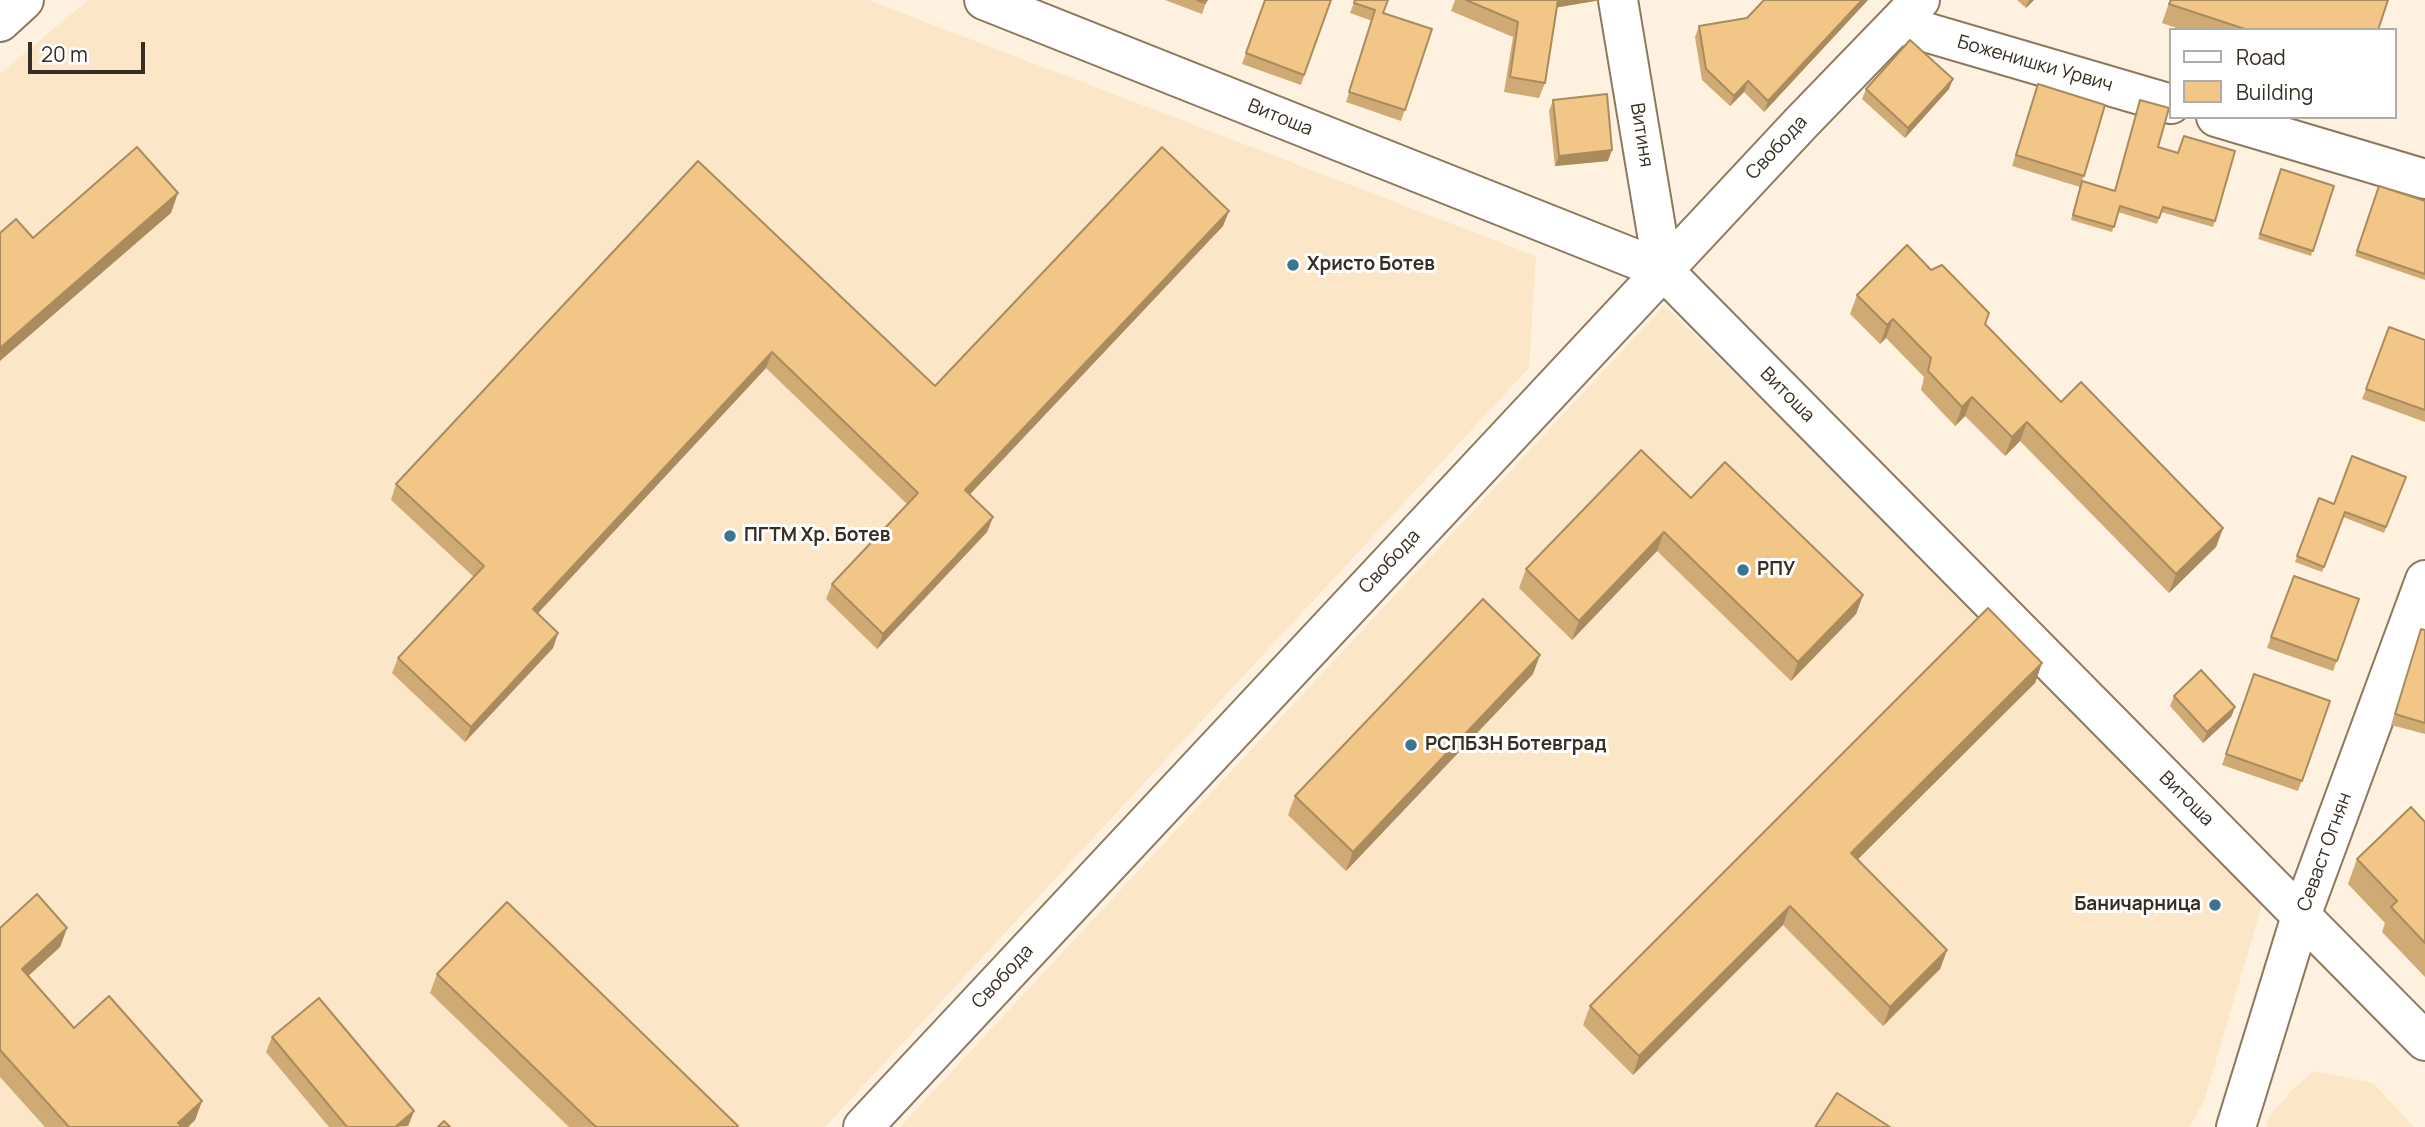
<!DOCTYPE html>
<html>
<head>
<meta charset="utf-8">
<style>
  body { margin:0 }
  #map { position:relative; width:2425px; height:1127px; overflow:hidden; background:#fff1df; font-family:Manrope,sans-serif }
  canvas { display:block }
  .legend { position:absolute; left:2169px; top:28px; width:228px; height:91px; box-sizing:border-box; background:#fff; border:2px solid #afaba7; margin:0; padding:9px 12px; list-style:none; font-size:21px; color:#372e22 }
  .legend li { display:flex; align-items:center; gap:14px; height:35px }
  .legend b { width:35px; border:2px solid #afaba7 }
  .scale { position:absolute; left:28px; top:42px; width:117px; height:32px; box-sizing:border-box; border:4px solid #372e22; border-top:0; padding-left:9px; font-size:21px; line-height:24px; white-space:nowrap; color:#372e22; -webkit-text-stroke:5px #fff; paint-order:stroke }
</style>
</head>
<body>
<div id="map">
<canvas width="2425" height="1127"></canvas>
<ul class="legend">
<li><b style="height:9px;background:#fff"></b>Road</li>
<li><b style="height:19px;background:#f1c687"></b>Building</li>
</ul>
<div class="scale">20 m</div>
</div>
<script>
const g = document.querySelector('canvas').getContext('2d');
g.lineJoin = 'round';
function paint(path, color) {
  g.fillStyle = color;
  g.fill(path, 'evenodd');
}
function poly(rows) {
  const path = new Path2D();
  for (const r of rows) {
    path.moveTo(r[0], r[1]);
    for (let i = 2; i < r.length; i += 2) path.lineTo(r[i], r[i + 1]);
  }
  return path;
}
function stroke(path, color, width, dash) {
  g.strokeStyle = color;
  g.lineWidth = width;
  g.lineCap = dash ? 'butt' : 'round';
  g.setLineDash(dash || []);
  g.stroke(path);
}
function write(font, color, halo, rows, align = 'center') {
  g.font = font + ' Manrope,sans-serif';
  g.lineWidth = 6;
  g.setLineDash([]);
  g.textBaseline = 'middle';
  g.strokeStyle = halo;
  g.fillStyle = color;
  for (const [text, x, y, turn = 0] of rows) {
    g.save();
    g.translate(x, y);
    g.rotate((+turn || 0) * Math.PI / 180);
    g.textAlign = isNaN(turn) ? turn : align;
    if (halo) g.strokeText(text, 0, 0);
    g.fillText(text, 0, 0);
    g.restore();
  }
}
const built = poly([
  [88,0,868,0,1536,256,1529,368,825,1127,0,1127,0,74],
  [1664,306,2268,885,2204,1101,2189,1127,900,1127],
  [2314,1071,2373,1083,2414,1127,2266,1127,2268,1118,2292,1090]
]);
const minor = poly([
  [984,0,1663,270,2425,1041],
  [1618,0,1663,270],
  [0,22,24,0],
  [1898,24,2171,104],
  [2216,117,2425,179],
  [863,1127,1801,123,1920,0],
  [2236,1127,2301,916,2425,580]
]);
const wall = poly([
  [1165,0,1207,0,1202,14],
  [1265,0,1331,0,1301,85,1242,64],
  [1355,0,1383,13,1432,29,1401,121,1346,102,1372,21,1350,13],
  [1455,0,1601,0,1557,7,1545,83,1539,98,1504,92,1513,37,1451,11],
  [1868,0,1764,112,1744,92,1730,106,1702,80,1695,37,1699,26],
  [2017,0,2034,0,2026,8],
  [2170,0,2388,0,2378,30,2182,30,2162,23],
  [2038,84,2105,105,2082,181,2114,190,2158,147,2215,221,2213,227,2161,212,2157,224,2118,212,2112,232,2071,220,2080,187,2012,166],
  [1866,89,1949,89,1905,138,1862,99],
  [1553,100,1608,161,1555,166,1549,111],
  [698,161,935,386,1229,211,1223,226,969,495,993,517,987,532,877,649,826,599,832,584,907,504,766,368,537,614,558,633,553,648,465,742,392,673,398,658,474,577,391,500,396,484],
  [2281,169,2334,186,2311,256,2258,239],
  [2379,186,2425,201,2425,280,2355,256],
  [1857,295,1985,324,2061,402,2223,528,2216,547,2169,593,2020,441,2005,456,1965,416,1955,426,1921,390,1924,377,1886,338,1880,344,1850,314],
  [2425,340,2425,422,2362,399,2366,389],
  [2406,477,2384,533,2343,517,2322,572,2295,562,2319,498,2334,504],
  [1691,498,1863,595,1856,614,1791,681,1657,551,1572,640,1519,588,1526,569],
  [2359,599,2333,671,2267,648,2271,637],
  [2421,629,2425,630,2425,734,2391,725],
  [2042,663,2035,683,1857,860,1947,950,1940,969,1883,1026,1783,925,1633,1075,1583,1025,1590,1006],
  [1533,674,1346,871,1288,815,1295,796],
  [2254,674,2330,701,2298,791,2222,765],
  [2174,696,2235,707,2231,717,2203,743,2170,706],
  [2425,822,2425,977,2382,932,2385,923,2348,884,2357,859],
  [0,928,67,928,60,947,28,976,74,1028,202,1101,195,1120,187,1127,45,1127,0,1077],
  [437,974,737,1127,569,1127,430,993],
  [272,1037,414,1111,408,1126,329,1127,266,1052]
]);
const shadedWall = poly([
  [1557,0,1601,0,1554,8],
  [1862,0,1868,0,1764,112,1768,101],
  [2029,0,2034,0,2026,8],
  [1953,79,1949,89,1905,138,1908,128],
  [1748,81,1744,92,1730,106,1734,96],
  [1612,150,1608,161,1555,166,1559,156],
  [178,193,171,213,0,361,0,348],
  [1229,211,1223,226,959,506,965,490],
  [1893,319,1886,338,1880,344,1887,325],
  [772,352,766,368,527,625,533,609],
  [1972,397,1965,416,1955,426,1962,407],
  [2027,422,2020,441,2005,456,2012,437],
  [993,517,987,532,877,649,883,634],
  [2223,528,2216,547,2169,593,2176,574],
  [1664,532,1657,551,1572,640,1579,621],
  [1863,595,1856,614,1791,681,1798,662],
  [558,633,553,648,465,742,471,727],
  [1540,655,1533,674,1346,871,1353,852],
  [2042,663,2035,683,1844,873,1851,853],
  [2235,707,2231,717,2203,743,2207,732],
  [1790,906,1783,925,1633,1075,1639,1056],
  [67,928,60,947,15,988,22,969],
  [1947,950,1940,969,1883,1026,1890,1007],
  [202,1101,195,1120,188,1127,177,1127,178,1123],
  [414,1111,408,1126,395,1127]
]);
const building = poly([
  [1197,0,1207,0,1205,3,1197,0],
  [1265,0,1331,0,1304,75,1246,53,1265,0],
  [1355,0,1388,0,1383,13,1432,29,1405,110,1349,92,1375,10,1354,3,1355,0],
  [1466,0,1558,0,1545,83,1510,77,1518,22,1466,0],
  [1764,0,1862,0,1768,101,1748,81,1734,96,1706,69,1699,26,1747,18,1764,0],
  [2171,0,2388,0,2378,30,2248,30,2169,4,2171,0],
  [1910,40,1953,79,1908,128,1866,89,1910,40],
  [2038,84,2105,105,2084,176,2016,155,2038,84],
  [1607,94,1612,150,1559,156,1553,100,1607,94],
  [2140,100,2169,108,2158,147,2178,153,2184,136,2235,151,2215,221,2163,207,2159,218,2120,206,2114,227,2073,215,2082,181,2115,191,2140,100],
  [137,147,178,193,0,348,0,233,16,219,33,238,137,147],
  [1162,147,1229,211,965,490,993,517,883,634,832,584,918,493,772,352,533,609,558,633,471,727,398,658,484,566,396,484,698,161,935,386,1162,147],
  [2281,169,2334,186,2313,251,2260,234,2281,169],
  [2379,186,2425,201,2425,274,2357,251,2379,186],
  [1907,245,1931,270,1942,265,1989,313,1985,324,2061,402,2081,382,2223,528,2176,574,2027,422,2012,437,1972,397,1962,407,1928,371,1931,358,1893,319,1887,325,1857,295,1907,245],
  [2389,327,2425,340,2425,410,2366,389,2389,327],
  [1641,450,1691,498,1725,462,1863,595,1798,662,1664,532,1579,621,1526,569,1641,450],
  [2352,456,2406,477,2386,527,2345,512,2324,567,2297,556,2319,498,2334,504,2352,456],
  [2294,576,2359,599,2337,661,2271,637,2294,576],
  [1483,599,1540,655,1353,852,1295,796,1483,599],
  [1988,608,2042,663,1851,853,1947,950,1890,1007,1790,906,1639,1056,1590,1006,1988,608],
  [2421,629,2425,630,2425,723,2395,714,2421,629],
  [2201,670,2235,707,2207,732,2174,696,2201,670],
  [2254,674,2330,701,2302,781,2226,754,2254,674],
  [2411,807,2425,822,2425,943,2391,907,2397,901,2357,859,2411,807],
  [37,894,67,928,22,969,74,1028,109,996,202,1101,178,1123,182,1127,69,1127,0,1050,0,928,37,894],
  [507,902,738,1126,737,1127,596,1127,437,974,507,902],
  [319,998,414,1111,395,1127,347,1127,272,1037,319,998],
  [1837,1093,1890,1127,1815,1127,1837,1093],
  [444,1121,450,1127,438,1127,444,1121]
]);
const markers = [
  [1293,265,7,"#3a768d"],
  [730,536,7,"#3a768d"],
  [1743,570,7,"#3a768d"],
  [1411,745,7,"#3a768d"],
  [2215,905,7,"#3a768d"]
];
const streetNames = [
  ["Боженишки Урвич",2035,64,16],
  ["Витоша",1280,118,22],
  ["Витиня",1641,135,81],
  ["Свобода",1777,148,-47],
  ["Витоша",1787,395,45],
  ["Свобода",1390,562,-47],
  ["Витоша",2186,799,45],
  ["Севаст Огнян",2325,852,-70],
  ["Свобода",1003,977,-47]
];
const poiNames = [
  ["Христо Ботев",1307,265],
  ["ПГТМ Хр. Ботев",744,536],
  ["РПУ",1757,570],
  ["РСПБЗН Ботевград",1425,745],
  ["Баничарница",2201,905,"right"]
];
paint(built, '#fbe6c8');
stroke(minor, '#8d795d', 42);
stroke(minor, '#fff', 38);
paint(wall, '#cfaa74');
paint(shadedWall, '#a98b5e');
paint(building, '#f1c687');
stroke(building, '#a98b5e', 2);
for (const [x, y, r, color] of markers) {
  const dot = new Path2D();
  dot.arc(x, y, r, 0, 2 * Math.PI);
  g.fillStyle = color;
  g.fill(dot);
  stroke(dot, '#fff', 2.5);
}
write('19px', '#372e22', '#fff', streetNames);
write('bold 19px', '#372e22', '#fff', poiNames, 'left');
</script>
</body>
</html>
